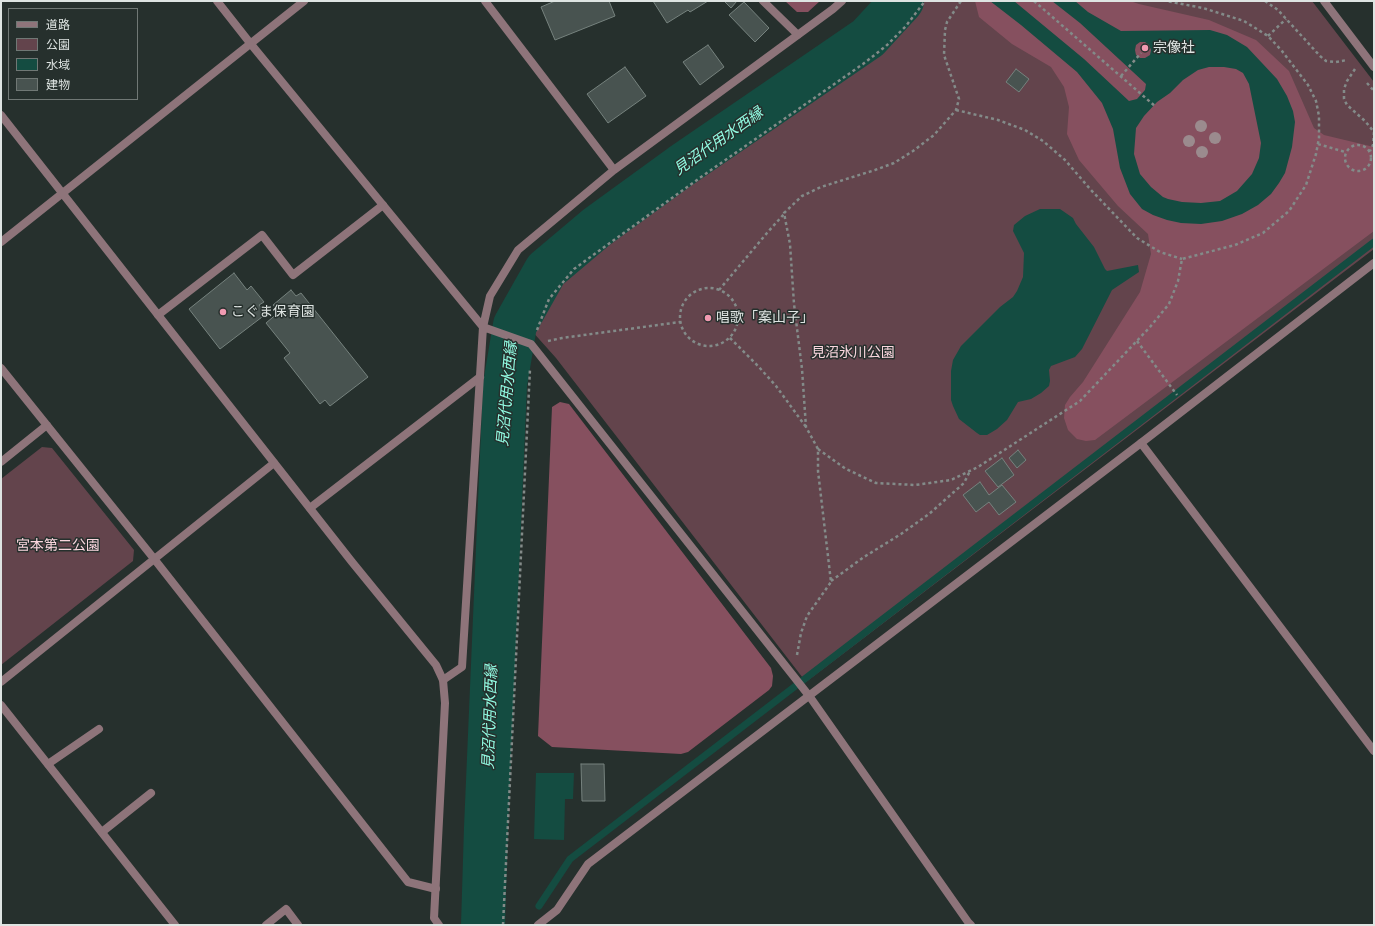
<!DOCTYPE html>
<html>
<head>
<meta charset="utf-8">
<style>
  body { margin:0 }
  #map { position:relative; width:1375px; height:926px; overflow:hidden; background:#26302d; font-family:Poppins,"Noto Sans JP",sans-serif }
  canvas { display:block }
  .frame { position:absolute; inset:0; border:2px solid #dee4e2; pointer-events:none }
  .legend { position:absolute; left:8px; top:8px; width:130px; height:92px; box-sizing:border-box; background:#26302d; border:1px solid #707875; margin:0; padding:5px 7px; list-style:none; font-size:12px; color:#dee4e2 }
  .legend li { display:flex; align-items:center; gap:8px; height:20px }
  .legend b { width:20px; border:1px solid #707875 }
</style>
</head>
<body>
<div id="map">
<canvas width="1375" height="926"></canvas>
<div class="frame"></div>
<ul class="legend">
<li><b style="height:5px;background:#8e747a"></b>道路</li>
<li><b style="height:11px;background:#63444c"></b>公園</li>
<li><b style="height:11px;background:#144c41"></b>水域</li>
<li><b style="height:11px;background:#485350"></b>建物</li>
</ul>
</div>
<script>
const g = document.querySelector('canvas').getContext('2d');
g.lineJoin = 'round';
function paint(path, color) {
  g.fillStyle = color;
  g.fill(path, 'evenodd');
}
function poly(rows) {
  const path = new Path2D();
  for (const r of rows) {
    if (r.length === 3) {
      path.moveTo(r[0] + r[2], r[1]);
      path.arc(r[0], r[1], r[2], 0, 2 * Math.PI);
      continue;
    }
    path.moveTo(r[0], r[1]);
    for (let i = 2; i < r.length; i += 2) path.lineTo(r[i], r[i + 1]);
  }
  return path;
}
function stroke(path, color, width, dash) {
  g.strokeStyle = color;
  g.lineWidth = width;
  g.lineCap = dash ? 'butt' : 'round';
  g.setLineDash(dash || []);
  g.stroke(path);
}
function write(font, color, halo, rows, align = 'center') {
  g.font = font + ' Poppins,"Noto Sans JP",sans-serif';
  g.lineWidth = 3;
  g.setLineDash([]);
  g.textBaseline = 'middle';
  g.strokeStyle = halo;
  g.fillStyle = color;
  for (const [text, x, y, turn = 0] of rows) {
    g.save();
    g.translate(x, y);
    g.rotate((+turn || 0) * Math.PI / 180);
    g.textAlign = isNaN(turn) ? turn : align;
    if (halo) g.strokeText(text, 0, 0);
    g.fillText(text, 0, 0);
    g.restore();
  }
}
const green = poly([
  [922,1,1312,1,1374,82,1374,249,806,682,556,358,531,330,545,299,572,266,699,175,861,62,883,44],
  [42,447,52,448,134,550,133,561,1,665,1,479]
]);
const forest = poly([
  [785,1,820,1,808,12,797,12],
  [975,1,1130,1,1139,4,1209,20,1256,40,1289,71,1314,128,1324,135,1374,147,1374,231,1095,440,1086,441,1077,439,1068,430,1064,418,1065,405,1070,397,1083,382,1140,292,1151,254,1148,234,1118,206,1079,160,1067,134,1069,107,1064,87,1051,67,1012,44,979,17],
  [560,402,569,404,771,668,773,676,772,686,769,690,688,752,681,754,552,747,538,736,552,407]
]);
const water = poly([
  [990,1,1014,1,1084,59,1129,101,1137,99,1145,90,1146,84,1080,23,1052,1,1075,1,1088,12,1121,31,1210,30,1227,35,1247,47,1277,79,1287,96,1293,111,1295,122,1292,147,1285,173,1279,183,1271,194,1258,205,1242,214,1222,221,1201,224,1181,223,1167,220,1153,215,1142,209,1130,194,1120,168,1113,129,1102,103,1077,72,1021,25],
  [1140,42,1145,42,1149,45,1151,50,1150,55,1145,58,1140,58,1136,55,1135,50,1136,45],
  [1209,67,1224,67,1236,69,1243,73,1249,84,1261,143,1259,158,1252,174,1237,191,1220,201,1201,203,1182,202,1168,199,1163,197,1151,187,1140,174,1134,154,1136,128,1144,116,1157,102,1170,93,1183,80,1198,70],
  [1040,209,1060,209,1073,218,1076,224,1094,247,1105,269,1107,271,1138,265,1139,272,1112,290,1082,349,1075,357,1051,366,1049,370,1050,381,1049,386,1041,393,1031,399,1018,402,1007,420,997,429,987,435,980,435,977,433,959,419,953,406,951,400,951,371,953,360,961,346,1000,307,1013,297,1017,291,1023,277,1024,253,1013,231,1014,225,1025,216],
  [536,773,574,773,573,799,565,799,564,840,534,839]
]);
const stream = poly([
  [539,906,570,859,1374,242]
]);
const river = poly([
  [483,925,486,828,505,385,515,325,546,270,597,227,681,166,868,38,902,1]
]);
const building = poly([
  [555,1,609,1,615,16,555,40,541,7,555,1],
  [653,1,708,1,690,12,688,10,667,23,653,1],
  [724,1,737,1,731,8,724,1],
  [744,2,769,28,755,42,729,15,744,2],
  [1145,44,1149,48,1145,52,1141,48,1145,44],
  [708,45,724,67,700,85,683,62,708,45],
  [625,67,646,96,608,123,587,94,625,67],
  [1016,69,1029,79,1019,92,1006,82,1016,69],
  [234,273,247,290,251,286,264,302,259,305,266,314,220,349,189,309,234,273],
  [291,290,296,296,301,293,368,377,330,406,325,400,320,404,284,358,290,353,266,323,279,312,273,305,291,290],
  [1018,450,1026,460,1017,468,1009,458,1018,450],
  [1002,458,1014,475,998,487,985,471,1002,458],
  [980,482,989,495,1002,485,1016,502,999,515,989,502,976,512,963,495,980,482],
  [581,764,604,764,605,801,582,801,581,764]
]);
const path = poly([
  [1034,1,1156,107],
  [1265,1,1278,10,1320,56,1326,61,1336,62,1347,60],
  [1268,36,1286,19],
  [1355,69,1347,81,1344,89,1344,99,1347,105,1365,121,1374,132,1373,145,1370,151],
  [1121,76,1141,53],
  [1367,83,1374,91],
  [956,110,998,120,1025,130,1043,141,1065,160,1091,190,1137,238,1160,252,1182,259],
  [1318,144,1345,152],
  [1358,158,13],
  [709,317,29],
  [719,290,767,233,784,214],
  [537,330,549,299,574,269,701,177,863,64,886,46,906,26,925,1],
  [730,338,758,366,776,386,806,427],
  [548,341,562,338,680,322],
  [1137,341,1177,395],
  [818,449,846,469,876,483,915,485,951,480,978,467,1080,401,1150,327,1169,304,1178,281,1182,259,1235,245,1263,233,1289,211,1306,185,1316,154,1319,138,1319,116,1316,101,1308,85,1282,51,1268,36,1244,21,1203,8,1166,1],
  [831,581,864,557,901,534,929,514,964,483,970,471],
  [797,655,801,633,807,616,831,582,818,471,818,449,806,427,802,369,794,304,790,244,784,213,802,196,821,187,875,170,894,163,913,151,934,135,956,110,959,99,944,55,945,30,947,22,961,1],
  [503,925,530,369]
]);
const service = poly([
  [158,315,262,235,293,275,383,205],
  [1141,443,1374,751],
  [310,508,480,377],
  [48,764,99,729],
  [102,832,151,793],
  [266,925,286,909,298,925]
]);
const minor = poly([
  [217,1,250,43,483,327,462,667,443,680],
  [485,1,614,170],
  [763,1,798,35],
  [842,1,833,9,614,170,518,250,490,296,483,327,531,344,810,697,968,922,971,925],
  [1324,1,1374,67],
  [1,242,304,1],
  [1,368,155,560,408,882,436,889],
  [1,462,47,425],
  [1,682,274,463],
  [1,705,175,925]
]);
const tertiary = poly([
  [1,115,352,562,436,665,443,680,445,703,434,918,439,925],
  [538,925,557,910,588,864,1141,443,1374,263]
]);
const trees = [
  [1201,126],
  [1215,138],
  [1189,141],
  [1202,152]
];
const markers = [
  [1145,48,4,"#f19ab1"],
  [223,312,4,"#f19ab1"],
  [708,318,4,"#f19ab1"]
];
const poiNames = [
  ["宗像社",1153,48],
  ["こぐま保育園",231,312],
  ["唱歌「案山子」",716,318]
];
const parkNames = [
  ["見沼氷川公園",853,353],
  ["宮本第二公園",58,546]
];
const waterNames = [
  ["見沼代用水西縁",719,142,-35],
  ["見沼代用水西縁",508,394,-85],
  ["見沼代用水西縁",491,717,-88]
];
paint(green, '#63444c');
paint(forest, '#86505f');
paint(water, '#144c41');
stroke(stream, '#144c41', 7);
stroke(river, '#144c41', 44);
paint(building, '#485350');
stroke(building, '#76827e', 1);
stroke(path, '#838b89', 2.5, [3, 3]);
stroke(service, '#8e747a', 8);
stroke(minor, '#8e747a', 8);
stroke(tertiary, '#8e747a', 8);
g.fillStyle = '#9b8b8e';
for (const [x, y] of trees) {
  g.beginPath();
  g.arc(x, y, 6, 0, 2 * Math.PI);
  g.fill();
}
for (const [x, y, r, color] of markers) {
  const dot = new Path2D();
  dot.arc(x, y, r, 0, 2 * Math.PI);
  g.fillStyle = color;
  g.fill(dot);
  stroke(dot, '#26302d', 1.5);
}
write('14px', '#dee4e2', '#26302d', poiNames, 'left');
write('14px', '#fad6de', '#26302d', parkNames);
write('italic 15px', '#91fce3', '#26302d', waterNames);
</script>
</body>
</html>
